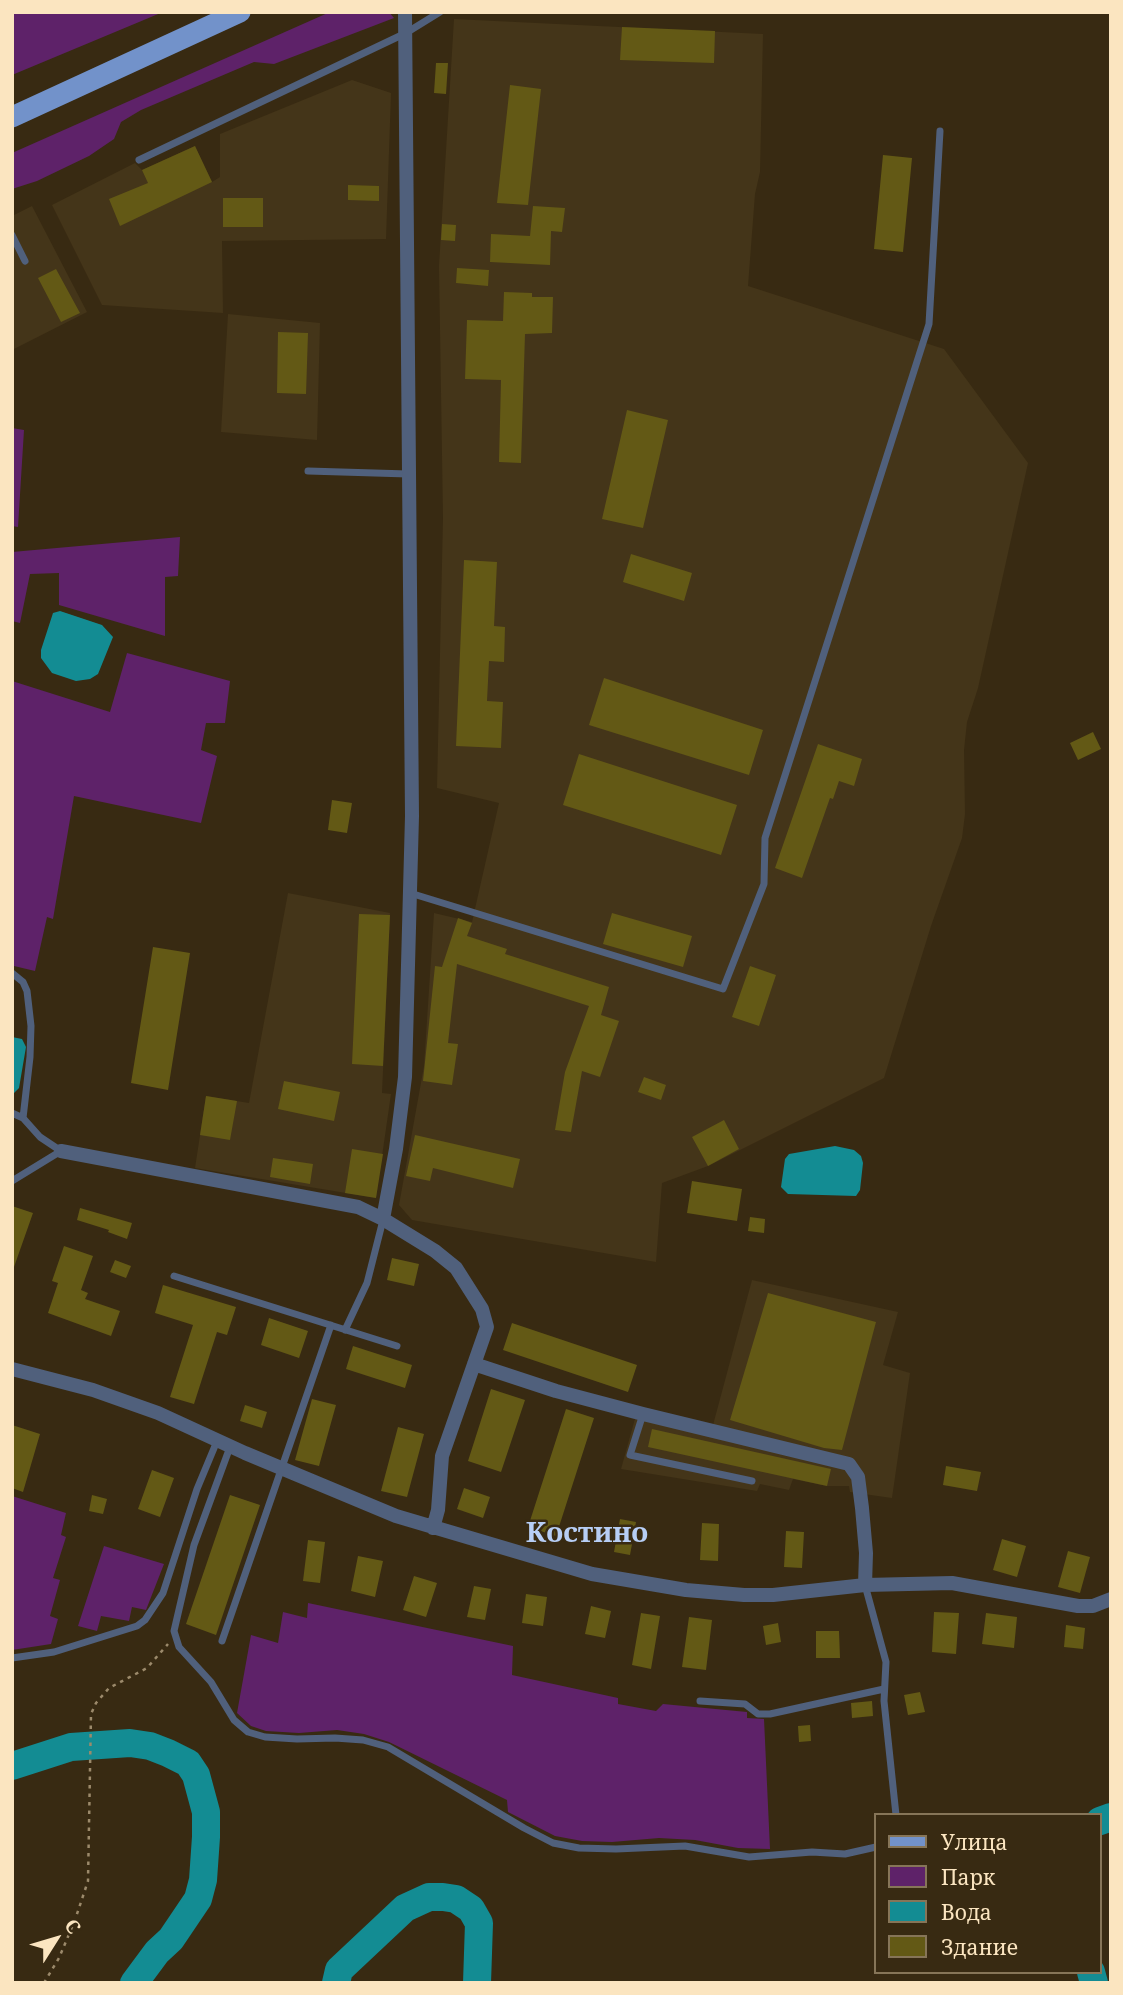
<!DOCTYPE html>
<html>
<head>
<meta charset="utf-8">
<style>
  body { margin:0 }
  #map { position:relative; width:1123px; height:1995px; overflow:hidden; background:#382a12; font-family:"Noto Serif",serif }
  canvas { display:block }
  .frame { position:absolute; inset:0; border:14px solid #fbe5c0; pointer-events:none }
  .legend { position:absolute; left:874px; top:1813px; width:228px; height:161px; box-sizing:border-box; background:#382a12; border:2px solid #867558; margin:0; padding:9px 12px; list-style:none; font-size:21px; color:#fbe5c0 }
  .legend li { display:flex; align-items:center; gap:14px; height:35px }
  .legend b { width:35px; border:2px solid #867558 }
  .north { position:absolute; left:21px; top:1904px; width:70px; height:70px; -webkit-text-stroke:5px #382a12; paint-order:stroke; rotate:53deg; font-size:19px; font-weight:700; line-height:28px; text-align:center; color:#fbe5c0 }
  .north::after { content:''; display:block; margin:auto; width:24px; height:32px; background:#fbe5c0; clip-path:polygon(50% 0,100% 100%,50% 72%,0 100%) }
</style>
</head>
<body>
<div id="map">
<canvas width="1123" height="1995"></canvas>
<div class="frame"></div>
<ul class="legend">
<li><b style="height:9px;background:#7292ca"></b>Улица</li>
<li><b style="height:19px;background:#5e2269"></b>Парк</li>
<li><b style="height:19px;background:#138c93"></b>Вода</li>
<li><b style="height:19px;background:#635915"></b>Здание</li>
</ul>
<div class="north">С</div>
</div>
<script>
const g = document.querySelector('canvas').getContext('2d');
g.lineJoin = 'round';
function paint(path, color) {
  g.fillStyle = color;
  g.fill(path, 'evenodd');
}
function poly(rows) {
  const path = new Path2D();
  for (const r of rows) {
    path.moveTo(r[0], r[1]);
    for (let i = 2; i < r.length; i += 2) path.lineTo(r[i], r[i + 1]);
  }
  return path;
}
function stroke(path, color, width, dash) {
  g.strokeStyle = color;
  g.lineWidth = width;
  g.lineCap = dash ? 'butt' : 'round';
  g.setLineDash(dash || []);
  g.stroke(path);
}
function write(font, color, halo, rows, align = 'center') {
  g.font = font + ' "Noto Serif",serif';
  g.lineWidth = 5;
  g.setLineDash([]);
  g.textBaseline = 'middle';
  g.strokeStyle = halo;
  g.fillStyle = color;
  for (const [text, x, y, turn = 0] of rows) {
    g.save();
    g.translate(x, y);
    g.rotate((+turn || 0) * Math.PI / 180);
    g.textAlign = isNaN(turn) ? turn : align;
    if (halo) g.strokeText(text, 0, 0);
    g.fillText(text, 0, 0);
    g.restore();
  }
}
const built = poly([
  [454,19,763,34,760,172,755,194,748,286,944,349,1028,463,978,688,967,722,964,750,965,814,962,838,931,926,884,1078,708,1166,662,1183,656,1262,412,1220,399,1205,424,1066,434,913,472,922,499,803,437,788,443,518,439,266],
  [352,80,391,93,386,239,222,241,223,313,102,305,52,205,135,163,142,170,195,146,212,182,220,177,220,134],
  [32,206,87,312,12,350,12,216],
  [228,314,320,323,317,440,221,432],
  [288,893,390,913,382,1093,391,1094,376,1198,195,1168,206,1096,249,1103],
  [752,1280,898,1312,883,1365,910,1373,892,1498,850,1492,849,1486,827,1486,793,1479,789,1490,760,1484,757,1491,621,1469,638,1408,713,1425]
]);
const green = poly([
  [12,12,163,12,12,75],
  [330,12,389,12,394,18,274,64,254,62,141,110,121,122,114,139,89,156,37,181,12,189,12,153],
  [12,428,24,430,18,527,12,526],
  [180,537,178,576,165,577,165,636,59,605,59,573,30,574,20,623,12,621,12,552],
  [127,653,230,681,225,723,206,723,201,750,217,756,201,823,74,796,53,919,47,917,35,971,14,966,12,681,110,712],
  [12,1496,66,1513,61,1535,66,1537,53,1578,60,1580,50,1616,58,1619,51,1644,12,1650],
  [104,1546,164,1564,146,1610,132,1607,129,1621,101,1616,97,1631,78,1626],
  [308,1603,513,1646,512,1675,618,1698,618,1704,656,1711,663,1704,747,1712,747,1718,764,1719,770,1849,738,1848,695,1840,659,1838,612,1842,582,1841,555,1836,508,1812,507,1800,389,1742,364,1734,337,1730,299,1733,266,1731,251,1726,237,1713,251,1635,278,1643,283,1612,307,1618]
]);
const water = poly([
  [60,611,102,625,113,637,98,674,90,679,76,681,52,673,41,658,41,650,53,613],
  [12,1037,22,1039,26,1047,19,1088,12,1095],
  [835,1146,854,1150,861,1156,863,1163,860,1190,856,1196,788,1194,781,1187,785,1159,789,1154]
]);
const river = poly([
  [12,1766,71,1747,130,1743,150,1746,168,1753,188,1763,196,1775,206,1812,206,1837,203,1880,198,1899,171,1939,157,1952,134,1983],
  [1100,1821,1111,1817],
  [1091,1972,1094,1983],
  [336,1983,339,1970,405,1908,429,1897,443,1897,456,1899,471,1909,479,1923,477,1983]
]);
const building = poly([
  [622,27,715,31,714,63,620,60],
  [436,63,448,63,446,94,434,93],
  [510,85,541,89,528,205,497,203],
  [195,146,212,182,120,226,109,199,148,183,142,170],
  [883,155,912,158,903,252,874,249],
  [348,185,379,186,379,201,348,200],
  [223,198,263,198,263,227,223,227],
  [533,206,565,208,562,232,551,231,550,265,490,262,491,234,530,236],
  [442,224,456,225,455,241,441,240],
  [457,268,489,270,488,286,456,283],
  [56,269,80,313,61,322,38,278],
  [504,292,532,293,532,297,553,297,552,333,525,334,521,463,499,462,501,380,465,379,467,320,503,321],
  [278,332,308,333,306,394,277,393],
  [627,410,668,420,643,528,602,519],
  [631,554,692,573,684,601,623,582],
  [464,560,497,562,494,626,505,627,504,662,489,661,487,701,503,702,501,748,456,746],
  [604,678,763,730,749,775,589,725],
  [1093,732,1101,749,1078,760,1070,743],
  [818,744,862,759,854,786,839,781,833,799,830,798,802,878,775,868],
  [579,754,737,805,721,855,563,805],
  [332,800,352,803,347,833,328,830],
  [612,913,692,936,683,967,603,944],
  [359,914,390,915,383,1066,352,1064],
  [458,918,472,923,467,936,507,949,505,954,609,987,601,1015,619,1021,600,1077,582,1071,571,1132,555,1130,565,1072,589,1006,457,964,448,1043,458,1044,452,1085,423,1081,435,966,442,967],
  [153,947,190,953,168,1090,131,1083],
  [750,966,776,975,759,1026,732,1017],
  [644,1077,666,1085,661,1100,638,1092],
  [284,1081,340,1092,334,1121,278,1109],
  [206,1096,237,1101,230,1140,200,1135],
  [724,1120,739,1149,708,1166,692,1137],
  [415,1135,520,1159,513,1188,433,1168,430,1181,406,1176],
  [352,1149,383,1154,376,1198,345,1193],
  [273,1158,313,1164,310,1184,270,1177],
  [692,1181,742,1189,737,1221,687,1213],
  [12,1206,33,1213,14,1267,12,1266],
  [80,1208,132,1223,127,1239,108,1232,109,1230,77,1220],
  [750,1217,765,1219,764,1233,748,1231],
  [64,1246,93,1256,81,1290,88,1293,85,1299,120,1311,111,1336,48,1313,58,1283,52,1281],
  [392,1258,419,1264,414,1286,387,1280],
  [115,1260,131,1266,126,1278,110,1272],
  [163,1285,236,1307,227,1335,217,1332,194,1404,170,1397,193,1325,155,1313],
  [768,1293,876,1322,842,1450,824,1448,730,1420],
  [269,1318,308,1331,299,1358,261,1345],
  [512,1323,637,1365,628,1392,503,1350],
  [353,1346,412,1365,405,1388,346,1369],
  [491,1389,525,1400,501,1472,468,1461],
  [312,1399,336,1405,319,1466,295,1460],
  [245,1405,267,1412,262,1428,240,1421],
  [566,1409,594,1418,556,1536,528,1527],
  [12,1425,40,1434,23,1492,12,1488],
  [398,1427,424,1434,407,1497,381,1491],
  [652,1429,831,1469,827,1486,648,1447],
  [946,1466,981,1472,977,1491,943,1485],
  [152,1470,174,1478,160,1517,138,1509],
  [464,1488,490,1497,483,1518,457,1509],
  [92,1495,107,1499,103,1514,89,1511],
  [230,1495,260,1505,216,1635,186,1624],
  [620,1519,636,1522,630,1555,614,1552],
  [702,1523,719,1524,718,1561,700,1560],
  [786,1531,804,1532,802,1568,784,1567],
  [1002,1539,1026,1546,1017,1577,993,1570],
  [308,1540,325,1542,320,1583,303,1581],
  [1068,1551,1090,1557,1080,1593,1058,1587],
  [358,1556,383,1561,375,1597,351,1591],
  [414,1576,437,1583,426,1617,403,1610],
  [474,1586,491,1589,485,1620,467,1617],
  [526,1594,547,1597,543,1626,522,1623],
  [591,1606,611,1611,605,1638,585,1634],
  [934,1612,959,1613,956,1654,932,1652],
  [641,1613,660,1616,651,1669,632,1665],
  [986,1613,1017,1617,1014,1648,982,1644],
  [689,1617,712,1620,706,1670,682,1667],
  [778,1623,781,1642,766,1645,763,1626],
  [1066,1625,1085,1628,1083,1649,1064,1647],
  [816,1631,839,1631,840,1658,816,1658],
  [920,1692,925,1712,908,1715,904,1695],
  [872,1701,873,1716,852,1718,851,1703],
  [810,1725,811,1741,799,1742,798,1726]
]);
const path = poly([
  [44,1983,59,1958,75,1920,88,1881,91,1714,96,1703,109,1688,147,1668,168,1644]
]);
const lane = poly([
  [139,160,406,33,440,12],
  [12,235,25,261],
  [308,471,408,474],
  [410,893,723,989,764,884,765,838,929,324,940,131],
  [12,973,23,982,27,991,31,1026,30,1057,23,1118],
  [12,1113,23,1118,40,1137,61,1151],
  [12,1181,61,1151],
  [174,1276,397,1346],
  [345,1330,367,1283,383,1220],
  [643,1414,630,1455,752,1481],
  [230,1447,194,1545,174,1631,179,1647,211,1682,234,1720,248,1732,265,1737,297,1739,335,1738,363,1740,388,1747,524,1828,553,1843,579,1848,616,1849,685,1846,749,1857,812,1852,845,1854,876,1847],
  [865,1585,886,1662,884,1701,896,1815],
  [222,1641,331,1325],
  [12,1658,54,1652,137,1626,145,1620,163,1593,197,1489,217,1441],
  [700,1701,745,1704,758,1714,770,1714,884,1689]
]);
const street = poly([
  [61,1151,358,1207,383,1219,435,1251,456,1268,482,1309,487,1327,442,1456,438,1510,433,1528],
  [383,1219,396,1149,405,1077,412,816,405,12],
  [474,1364,556,1391,643,1414,849,1464,858,1477,862,1508,866,1553,865,1585],
  [12,1369,93,1390,158,1413,245,1453,396,1516,592,1574,686,1590,744,1595,773,1595,865,1585,952,1583,1078,1606,1093,1606,1111,1599]
]);
const primary = poly([
  [12,117,240,12]
]);
const quarterNames = [
  ["Костино",587,1534]
];
paint(built, '#443519');
paint(green, '#5e2269');
paint(water, '#138c93');
stroke(river, '#138c93', 28);
paint(building, '#635915');
stroke(path, '#9c8a6b', 2.5, [3.5, 5]);
stroke(lane, '#50607c', 7);
stroke(street, '#50607c', 14);
stroke(primary, '#7292ca', 21);
write('bold 28px', '#b7cef5', '#382a12', quarterNames);
</script>
</body>
</html>
